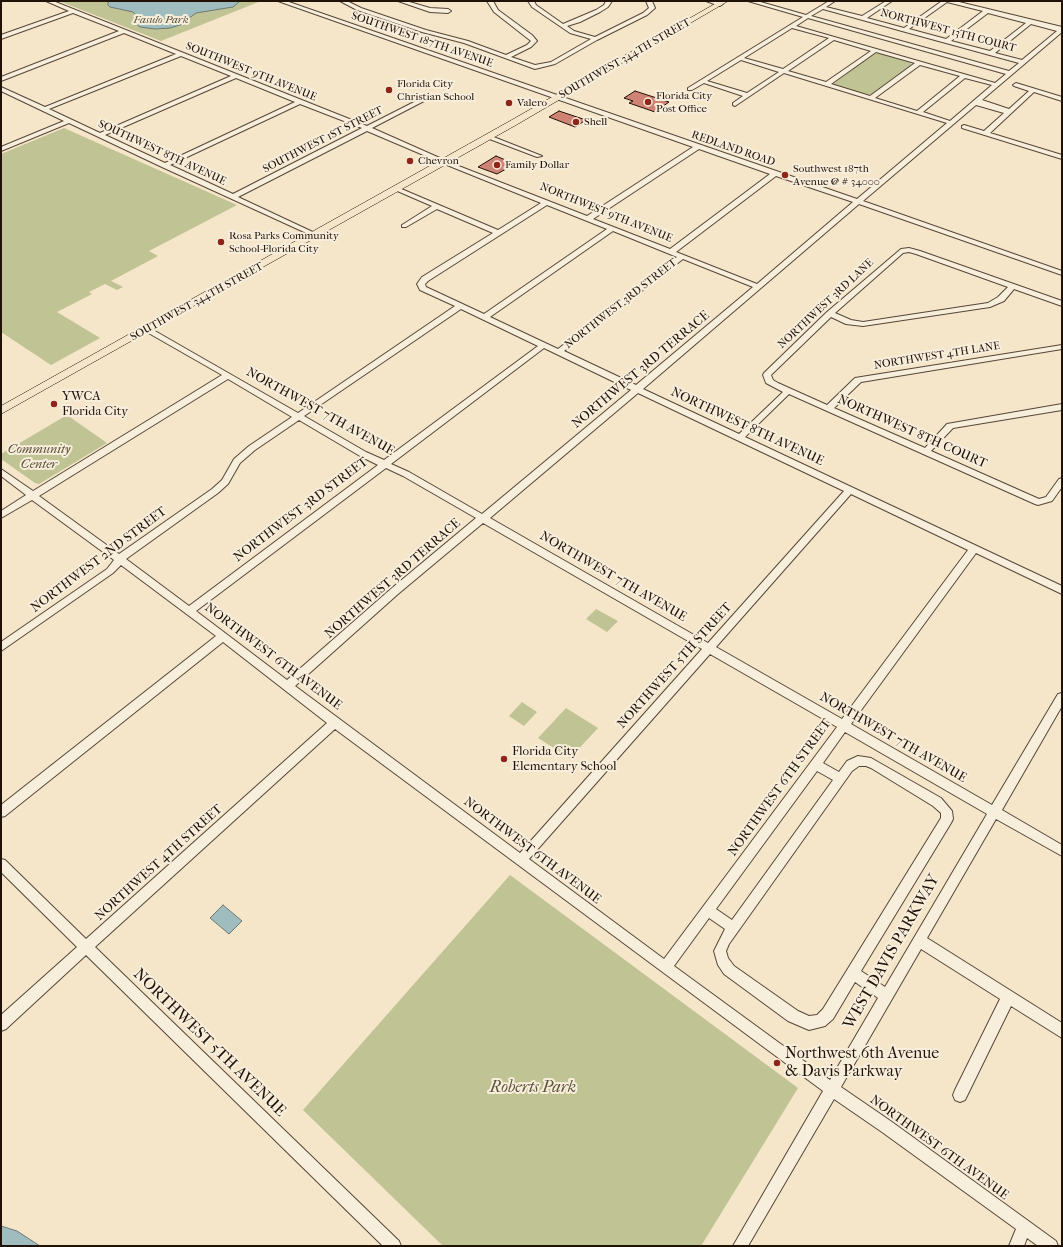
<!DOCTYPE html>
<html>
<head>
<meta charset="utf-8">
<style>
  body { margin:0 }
  #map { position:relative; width:1063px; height:1247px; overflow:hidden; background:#f5e5c9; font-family:"IM FELL French Canon",serif }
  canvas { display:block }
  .frame { position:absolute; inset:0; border:2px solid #211208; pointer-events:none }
</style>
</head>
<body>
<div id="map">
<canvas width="1063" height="1247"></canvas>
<div class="frame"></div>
</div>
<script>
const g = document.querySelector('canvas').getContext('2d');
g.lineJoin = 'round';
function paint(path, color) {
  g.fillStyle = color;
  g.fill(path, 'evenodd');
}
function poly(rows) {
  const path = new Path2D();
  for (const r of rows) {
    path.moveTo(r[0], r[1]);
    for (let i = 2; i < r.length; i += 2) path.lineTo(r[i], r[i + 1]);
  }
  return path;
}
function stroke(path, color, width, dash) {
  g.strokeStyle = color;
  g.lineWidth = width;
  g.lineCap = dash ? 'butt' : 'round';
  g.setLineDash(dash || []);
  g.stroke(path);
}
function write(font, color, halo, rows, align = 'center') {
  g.font = font + ' "IM FELL French Canon",serif';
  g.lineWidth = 4;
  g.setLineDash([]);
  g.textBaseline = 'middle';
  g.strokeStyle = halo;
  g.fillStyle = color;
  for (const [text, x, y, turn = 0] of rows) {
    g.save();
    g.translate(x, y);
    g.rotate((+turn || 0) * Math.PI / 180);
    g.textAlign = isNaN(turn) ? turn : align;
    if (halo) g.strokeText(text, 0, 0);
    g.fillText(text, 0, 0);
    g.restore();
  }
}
const green = poly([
  [59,1,261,1,161,41],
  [881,53,908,61,911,63,911,65,872,94,863,95,836,86,833,84,873,54],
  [64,128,237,205,149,251,158,256,111,281,123,287,117,290,105,284,89,292,92,294,57,312,100,338,51,365,1,332,1,154],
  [67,415,107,443,39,484,35,483,1,459,1,454],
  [596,609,618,621,607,632,586,619],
  [522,702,537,712,524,726,509,716],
  [566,708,598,728,570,758,538,738],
  [510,875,798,1088,701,1246,443,1246,303,1110]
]);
const water = poly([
  [108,1,240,1,233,7,196,13,180,25,170,28,155,29,140,27,136,24,135,14,133,12,110,7,108,5,108,1],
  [223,905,242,921,229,934,210,918,223,905],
  [1,1226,17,1231,40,1246,1,1246,1,1226]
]);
const building = poly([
  [635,91,669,102,655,112,629,103,633,101,624,98,635,91],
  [559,111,586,120,575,127,549,117,559,111],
  [496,156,515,164,497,174,478,167,496,156]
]);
const minor = poly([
  [46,1,53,1,367,126,420,99,424,99,424,101,372,128,451,163,587,216,693,147,278,1,286,1,857,199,947,123,784,73,735,106,733,105,733,103,743,96,704,83,692,90,688,90,688,88,803,17,748,1,757,1,806,15,829,1,835,1,826,7,862,16,886,1,892,1,867,18,904,28,942,1,955,1,1062,27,1062,32,982,100,1009,109,1029,91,1014,86,1013,85,1016,83,1062,97,1062,101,1034,92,990,133,1062,155,1062,159,962,128,962,126,964,125,984,131,1004,113,976,105,863,201,1062,271,1062,275,859,204,643,389,739,434,783,392,766,383,763,375,764,373,827,312,901,249,909,248,920,251,1062,301,1062,306,1014,289,1004,301,990,307,863,326,846,324,831,317,771,375,773,380,778,383,827,405,855,378,1062,345,1062,349,861,382,834,408,925,448,947,424,1062,404,1062,410,953,428,931,451,1039,499,1046,497,1059,479,1062,478,1062,487,1052,501,1038,505,1035,504,789,394,745,437,1062,586,1062,594,976,553,851,724,992,805,1058,694,1062,693,1062,706,1002,810,1062,845,1062,856,996,819,927,938,1062,1023,1062,1038,1011,1006,965,1100,960,1102,955,1100,953,1095,955,1090,1000,999,921,949,841,1087,892,1122,1056,1241,1058,1246,1038,1246,1027,1238,1024,1246,1009,1246,1016,1229,882,1132,834,1099,748,1246,733,1246,823,1091,335,729,95,947,399,1241,401,1246,383,1246,86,955,6,1029,1,1031,1,1015,77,947,1,872,1,859,5,860,86,939,327,723,223,642,5,816,1,817,1,805,216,636,121,565,113,573,1,651,1,642,107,569,114,560,32,500,1,518,1,511,26,495,1,476,1,469,33,491,222,375,145,331,145,327,148,327,298,413,455,306,420,290,417,284,422,277,493,233,437,209,406,227,402,227,402,225,432,206,395,190,395,188,399,188,498,230,541,203,447,165,367,131,238,197,317,234,317,236,315,237,162,167,69,123,1,151,1,147,64,121,1,91,1,87,45,107,176,54,124,33,1,81,1,77,119,31,73,13,1,39,1,35,69,11,46,1],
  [947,2,983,11,946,39,909,29,947,2],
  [823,9,902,31,1019,63,1009,71,811,16,823,9],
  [988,13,1026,23,990,51,951,41,988,13],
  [808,18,1006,74,995,83,796,26,808,18],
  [1031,24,1057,31,1022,60,995,53,1031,24],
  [792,28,829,38,783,69,744,58,792,28],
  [834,40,871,51,826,82,788,71,834,40],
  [876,52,915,63,870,96,831,84,876,52],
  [181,56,231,76,100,133,49,109,181,56],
  [741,60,779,72,747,93,707,81,741,60],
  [920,65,960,76,917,111,875,98,920,65],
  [236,78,295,102,165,163,105,135,236,78],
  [965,78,992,85,950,121,923,112,965,78],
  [300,104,362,128,233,194,170,165,300,104],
  [699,149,770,174,670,249,593,219,699,149],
  [776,176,853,202,757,284,676,252,776,176],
  [547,205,607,229,484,314,426,287,425,284,428,281,547,205],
  [613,231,677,257,558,349,490,317,613,231],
  [909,252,916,254,1008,287,998,297,988,303,863,322,851,320,835,313,903,253,909,252],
  [683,259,753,287,636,385,564,351,683,259],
  [461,309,538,346,384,460,366,452,304,416,461,309],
  [544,348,631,390,482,514,409,472,391,464,544,348],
  [228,379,292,417,249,446,234,459,222,480,212,489,119,554,39,496,228,379],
  [638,393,844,491,708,643,490,518,638,393],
  [299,420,360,456,378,465,189,606,126,559,218,493,228,484,240,463,255,450,299,420],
  [386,468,403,476,476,518,392,588,287,680,196,611,386,468],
  [851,494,968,550,842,719,716,647,851,494],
  [483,523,702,649,520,853,295,686,398,594,483,523],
  [710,654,837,727,664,959,529,859,710,654],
  [845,732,987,814,885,987,861,971,951,823,953,819,952,811,941,798,871,758,858,756,847,761,839,772,823,763,845,732],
  [859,766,866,766,871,768,933,806,941,813,941,818,823,1009,817,1015,809,1016,798,1011,734,966,728,958,726,951,729,944,852,771,859,766],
  [817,771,833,780,732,920,716,909,817,771],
  [709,918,725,929,714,951,718,965,724,974,788,1021,809,1030,825,1026,833,1019,855,982,878,998,830,1080,674,966,709,918],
  [340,1,347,1,361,8,426,30,468,41,506,55,527,45,531,41,494,12,487,1,493,1,498,10,532,35,537,41,531,47,511,57,535,65,551,62,591,39,570,33,532,7,528,1,534,1,536,5,563,24,596,10,604,5,606,1,612,1,608,7,600,12,580,22,567,26,574,31,595,37,643,13,649,8,646,1,652,1,655,8,647,15,597,40,555,64,535,69,464,43,422,32,357,10,340,1],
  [398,1,406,1,430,8,448,9,451,11,448,13,430,12,398,1],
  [706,1,715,1,723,4,720,6,706,1],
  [487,136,491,136,542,156,537,157,487,138,487,136]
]);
const major = poly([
  [720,1,728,1,516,125,1,414,1,406,510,121,720,1]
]);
const markers = [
  [389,90,4,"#8f2418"],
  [648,102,4,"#8f2418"],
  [509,103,4,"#8f2418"],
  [576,122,4,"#8f2418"],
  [410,161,4,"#8f2418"],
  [497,165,4,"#8f2418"],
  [785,175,4,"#8f2418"],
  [221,242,4,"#8f2418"],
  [54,404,4,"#8f2418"],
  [504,759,4,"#8f2418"],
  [777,1063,4,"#8f2418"]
];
const farParknames = [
  ["Fasulo Park",161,20]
];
const farStreetnames = [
  ["NORTHWEST 13TH COURT",948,31,15],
  ["SOUTHWEST 187TH AVENUE",422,40,19],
  ["SOUTHWEST 344TH STREET",625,59,-30],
  ["SOUTHWEST 9TH AVENUE",251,72,22],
  ["SOUTHWEST 1ST STREET",323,140,-27],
  ["REDLAND ROAD",733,149,19],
  ["SOUTHWEST 8TH AVENUE",162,153,25],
  ["NORTHWEST 9TH AVENUE",606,213,22],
  ["SOUTHWEST 344TH STREET",197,302,-29],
  ["NORTHWEST 3RD STREET",621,304,-38],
  ["NORTHWEST 3RD LANE",826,304,-43],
  ["NORTHWEST 4TH LANE",937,356,-9]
];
const farPoinames = [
  ["Florida City",397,84],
  ["Christian School",397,97],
  ["Florida City",656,96],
  ["Post Office",656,109],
  ["Valero",517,103],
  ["Shell",584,122],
  ["Chevron",418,161],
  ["Family Dollar",505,165],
  ["Southwest 187th",793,169],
  ["Avenue @ # 34000",793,182],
  ["Rosa Parks Community",229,236],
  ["School-Florida City",229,249]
];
const streetNames = [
  ["NORTHWEST 3RD TERRACE",641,370,-40],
  ["NORTHWEST 7TH AVENUE",320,412,29],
  ["NORTHWEST 8TH AVENUE",747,427,25],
  ["NORTHWEST 8TH COURT",912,432,24],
  ["NORTHWEST 3RD STREET",301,510,-37],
  ["NORTHWEST 2ND STREET",99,560,-37],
  ["NORTHWEST 7TH AVENUE",613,577,30],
  ["NORTHWEST 3RD TERRACE",393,579,-41],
  ["NORTHWEST 6TH AVENUE",273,657,37],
  ["NORTHWEST 5TH STREET",675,666,-48],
  ["NORTHWEST 7TH AVENUE",893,738,30],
  ["NORTHWEST 6TH STREET",780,788,-54],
  ["NORTHWEST 6TH AVENUE",532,851,37],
  ["NORTHWEST 4TH STREET",159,863,-42],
  ["NORTHWEST 6TH AVENUE",939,1148,36]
];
const poiNames = [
  ["YWCA",62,397],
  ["Florida City",62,412],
  ["Florida City",512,752],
  ["Elementary School",512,767]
];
const parkNames = [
  ["Community",39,450],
  ["Center",39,465]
];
const nearStreetnames = [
  ["WEST DAVIS PARKWAY",892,952,-60],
  ["NORTHWEST 5TH AVENUE",209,1043,44]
];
const nearPoinames = [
  ["Northwest 6th Avenue",785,1054],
  ["& Davis Parkway",785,1072]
];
const nearParknames = [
  ["Roberts Park",533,1088]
];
paint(green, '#c0c393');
paint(water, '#9fbdbe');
stroke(water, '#6d7975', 1);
paint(building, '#cf8375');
stroke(building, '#211208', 1);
stroke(minor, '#564738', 2);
stroke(major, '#211208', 1);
paint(minor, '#f8eedc');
paint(major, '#f5e5c9');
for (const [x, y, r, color] of markers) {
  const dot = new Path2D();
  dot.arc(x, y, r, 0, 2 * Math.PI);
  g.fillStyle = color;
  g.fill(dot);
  stroke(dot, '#f8eedc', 1.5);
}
write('italic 11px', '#595039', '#f8eedc', farParknames);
write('11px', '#211208', '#f8eedc', farStreetnames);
write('11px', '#211208', '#f8eedc', farPoinames, 'left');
write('13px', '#211208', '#f8eedc', streetNames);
write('13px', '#211208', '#f8eedc', poiNames, 'left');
write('italic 13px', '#595039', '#f8eedc', parkNames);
write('16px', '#211208', '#f8eedc', nearStreetnames);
write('16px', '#211208', '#f8eedc', nearPoinames, 'left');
write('italic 16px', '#595039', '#f8eedc', nearParknames);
</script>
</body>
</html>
